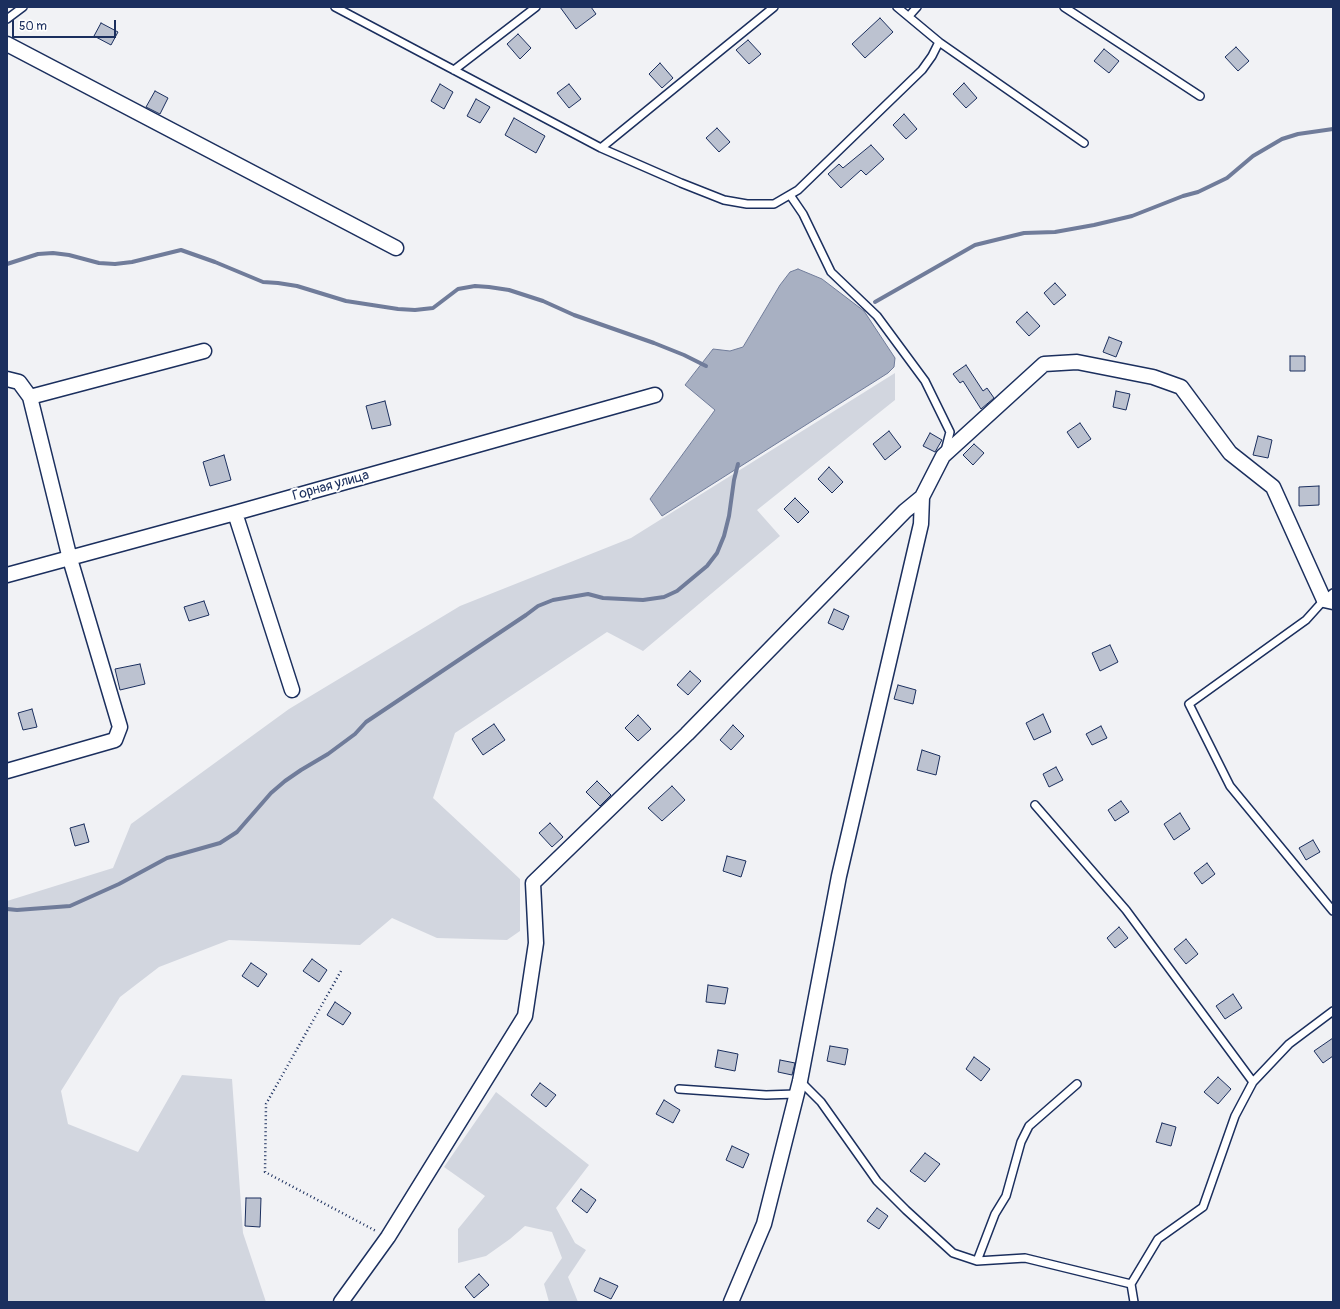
<!DOCTYPE html>
<html>
<head>
<meta charset="utf-8">
<style>
  body { margin:0 }
  #map { position:relative; width:1340px; height:1309px; overflow:hidden; background:#f1f2f5; font-family:Pangolin,sans-serif }
  canvas { display:block }
  .frame { position:absolute; inset:0; border:8px solid #1b2f5e; pointer-events:none }
  .scale { position:absolute; left:12px; top:20px; width:104px; height:18px; box-sizing:border-box; border:2px solid #1b2f5e; border-top:0; padding-left:5px; font-size:12px; line-height:14px; white-space:nowrap; color:#1b2f5e; -webkit-text-stroke:3px #fff; paint-order:stroke }
</style>
</head>
<body>
<div id="map">
<canvas width="1340" height="1309"></canvas>
<div class="frame"></div>
<div class="scale">50 m</div>
</div>
<script>
const g = document.querySelector('canvas').getContext('2d');
g.lineJoin = 'round';
function paint(path, color) {
  g.fillStyle = color;
  g.fill(path, 'evenodd');
}
function poly(rows) {
  const path = new Path2D();
  for (const r of rows) {
    path.moveTo(r[0], r[1]);
    for (let i = 2; i < r.length; i += 2) path.lineTo(r[i], r[i + 1]);
  }
  return path;
}
function stroke(path, color, width, dash) {
  g.strokeStyle = color;
  g.lineWidth = width;
  g.lineCap = dash ? 'butt' : 'round';
  g.setLineDash(dash || []);
  g.stroke(path);
}
function write(font, color, halo, rows, align = 'center') {
  g.font = font + ' Pangolin,sans-serif';
  g.lineWidth = 4;
  g.setLineDash([]);
  g.textBaseline = 'middle';
  g.strokeStyle = halo;
  g.fillStyle = color;
  for (const [text, x, y, turn = 0] of rows) {
    g.save();
    g.translate(x, y);
    g.rotate((+turn || 0) * Math.PI / 180);
    g.textAlign = isNaN(turn) ? turn : align;
    if (halo) g.strokeText(text, 0, 0);
    g.fillText(text, 0, 0);
    g.restore();
  }
}
const green = poly([
  [895,373,895,400,757,510,780,536,643,651,607,632,455,733,433,798,520,879,520,931,507,940,437,938,392,918,360,945,229,940,159,967,120,997,61,1091,68,1124,138,1152,182,1075,232,1079,243,1233,266,1302,7,1302,7,901,113,868,131,824,289,709,460,606,631,538],
  [496,1092,589,1165,556,1208,575,1243,586,1250,568,1277,578,1302,549,1302,544,1284,562,1258,552,1232,525,1226,510,1239,486,1256,458,1263,458,1229,485,1196,444,1167]
]);
const water = poly([
  [798,269,822,279,864,311,895,358,894,367,888,373,662,516,650,499,715,410,685,385,713,349,730,351,743,347,780,285,790,272,798,269]
]);
const stream = poly([
  [7,264,38,254,53,253,69,255,99,263,115,264,132,262,181,250,215,262,263,282,278,283,297,286,346,301,398,309,415,310,433,308,458,289,475,286,489,287,509,290,543,301,574,315,654,343,684,355,706,366],
  [875,302,975,245,1024,233,1055,232,1094,225,1132,216,1183,196,1198,192,1227,178,1253,156,1282,139,1298,134,1333,129],
  [7,909,17,910,70,906,119,884,167,858,220,843,237,832,271,793,285,781,301,770,328,754,355,734,366,722,526,615,538,606,553,600,588,594,603,598,643,600,664,597,677,591,707,566,717,553,724,536,729,516,734,480,738,464]
]);
const building = poly([
  [560,7,591,7,596,14,576,29,560,7],
  [880,18,893,32,865,58,852,44,880,18],
  [101,23,118,32,111,45,94,36,101,23],
  [518,34,531,48,520,59,507,44,518,34],
  [748,40,761,54,749,64,736,50,748,40],
  [1236,47,1249,61,1238,71,1225,57,1236,47],
  [1104,49,1119,61,1109,73,1094,61,1104,49],
  [660,63,673,78,662,88,649,74,660,63],
  [964,83,977,98,966,108,953,94,964,83],
  [440,84,453,92,444,109,431,101,440,84],
  [569,84,581,99,569,108,557,93,569,84],
  [155,91,168,98,160,114,146,107,155,91],
  [476,99,490,107,480,123,467,116,476,99],
  [904,114,917,129,906,139,893,125,904,114],
  [514,118,545,136,536,153,505,135,514,118],
  [717,128,730,142,719,152,706,138,717,128],
  [871,145,884,159,866,175,861,170,841,188,828,174,839,164,843,168,871,145],
  [1055,283,1066,295,1054,305,1044,293,1055,283],
  [1027,312,1040,326,1029,336,1016,322,1027,312],
  [1109,337,1122,342,1116,357,1103,352,1109,337],
  [1290,356,1305,356,1305,371,1290,371,1290,356],
  [966,365,983,391,987,388,994,398,981,409,963,381,960,383,953,374,966,365],
  [1116,391,1130,394,1126,410,1113,407,1116,391],
  [385,401,391,425,372,429,366,406,385,401],
  [1080,423,1091,439,1078,448,1067,432,1080,423],
  [889,431,901,447,885,460,873,444,889,431],
  [930,433,942,440,935,452,923,446,930,433],
  [1258,436,1272,440,1268,458,1253,455,1258,436],
  [974,444,984,453,973,465,963,455,974,444],
  [224,455,231,480,210,486,203,462,224,455],
  [829,467,843,482,832,493,818,479,829,467],
  [1319,486,1319,505,1299,506,1299,487,1319,486],
  [795,498,809,512,798,523,784,509,795,498],
  [204,601,209,615,189,621,184,607,204,601],
  [834,609,849,616,843,630,828,623,834,609],
  [1110,645,1118,662,1100,671,1092,653,1110,645],
  [140,664,145,684,120,690,115,669,140,664],
  [690,671,701,681,688,695,677,685,690,671],
  [898,685,916,690,913,704,894,699,898,685],
  [32,709,37,727,23,730,18,713,32,709],
  [1043,714,1051,732,1034,740,1026,723,1043,714],
  [638,715,651,729,638,741,625,728,638,715],
  [494,724,505,740,483,755,472,739,494,724],
  [733,725,744,736,731,750,720,740,733,725],
  [1101,726,1107,738,1092,745,1086,734,1101,726],
  [922,750,940,756,936,775,917,770,922,750],
  [1056,767,1063,780,1049,787,1043,774,1056,767],
  [597,781,611,795,600,806,586,792,597,781],
  [672,786,685,800,662,821,648,808,672,786],
  [1121,801,1129,812,1115,821,1108,810,1121,801],
  [1180,813,1190,829,1174,840,1164,824,1180,813],
  [550,823,563,837,552,847,539,833,550,823],
  [84,824,89,842,75,846,70,828,84,824],
  [1313,840,1320,852,1306,860,1299,848,1313,840],
  [727,856,746,861,741,877,723,871,727,856],
  [1207,863,1215,874,1202,884,1194,873,1207,863],
  [1119,927,1128,938,1115,948,1107,938,1119,927],
  [1186,939,1198,954,1186,964,1174,949,1186,939],
  [312,959,327,970,319,982,303,971,312,959],
  [251,963,267,974,258,987,242,976,251,963],
  [708,985,728,988,725,1004,706,1002,708,985],
  [1233,994,1242,1008,1225,1019,1216,1006,1233,994],
  [335,1002,351,1013,343,1025,327,1015,335,1002],
  [1333,1038,1333,1056,1323,1063,1314,1051,1333,1038],
  [830,1046,848,1049,845,1065,827,1061,830,1046],
  [718,1050,738,1054,735,1071,715,1067,718,1050],
  [974,1057,990,1069,981,1081,966,1069,974,1057],
  [780,1060,795,1063,792,1075,778,1072,780,1060],
  [1218,1077,1231,1089,1218,1104,1204,1092,1218,1077],
  [540,1083,556,1095,546,1107,531,1095,540,1083],
  [664,1100,680,1110,673,1123,656,1114,664,1100],
  [1162,1123,1176,1127,1171,1146,1156,1142,1162,1123],
  [732,1146,749,1154,743,1168,726,1160,732,1146],
  [925,1153,940,1164,925,1182,910,1171,925,1153],
  [581,1189,596,1200,587,1213,572,1201,581,1189],
  [246,1198,261,1198,260,1227,245,1226,246,1198],
  [877,1208,888,1216,879,1229,867,1221,877,1208],
  [479,1274,489,1285,474,1298,465,1287,479,1274],
  [600,1278,618,1286,611,1299,594,1291,600,1278]
]);
const path = poly([
  [341,971,266,1104,265,1172,376,1231]
]);
const lane = poly([
  [335,7,601,148,681,183,724,200,747,204,774,204,798,190,922,70,932,56,939,42],
  [897,7,939,42,1084,143],
  [1064,7,1200,96],
  [909,16,917,7],
  [7,19,23,7],
  [454,70,536,7],
  [601,148,774,7],
  [790,195,803,214,831,272,877,316,925,381,950,432,945,451],
  [1333,593,1324,600,1306,620,1189,704,1230,786,1333,911],
  [1035,805,1126,910,1253,1082],
  [800,1081,821,1102,877,1181,906,1210,953,1253,977,1261,1025,1258,1131,1284],
  [679,1089,766,1095,796,1094],
  [977,1261,995,1214,1006,1196,1021,1142,1029,1126,1077,1084],
  [1134,1302,1131,1284,1158,1239,1203,1207,1235,1116,1253,1082,1289,1044,1333,1011]
]);
const street = poly([
  [7,44,396,248],
  [7,379,19,382,30,397,204,351],
  [235,513,292,690],
  [7,575,235,513,655,395],
  [7,771,115,740,120,727,70,559,30,397],
  [341,1302,388,1237,525,1016,536,943,533,883,687,734,905,511,922,497,943,456,1044,364,1077,362,1153,377,1181,387,1230,453,1273,487,1324,600,1333,602],
  [731,1302,764,1224,800,1081,839,876,921,524,922,497]
]);
const streetNames = [
  ["Горная улица",331,486,-16]
];
paint(green, '#d2d6df');
paint(water, '#a8b0c2');
stroke(water, '#707c9a', 1);
stroke(stream, '#707c9a', 4);
paint(building, '#bcc2d0');
stroke(building, '#1b2f5e', 1);
stroke(lane, '#1b2f5e', 10);
stroke(street, '#1b2f5e', 17);
stroke(path, '#1b2f5e', 2.5, [1, 3]);
stroke(lane, '#fff', 7);
stroke(street, '#fff', 14);
write('14px', '#1b2f5e', '#fff', streetNames);
</script>
</body>
</html>
